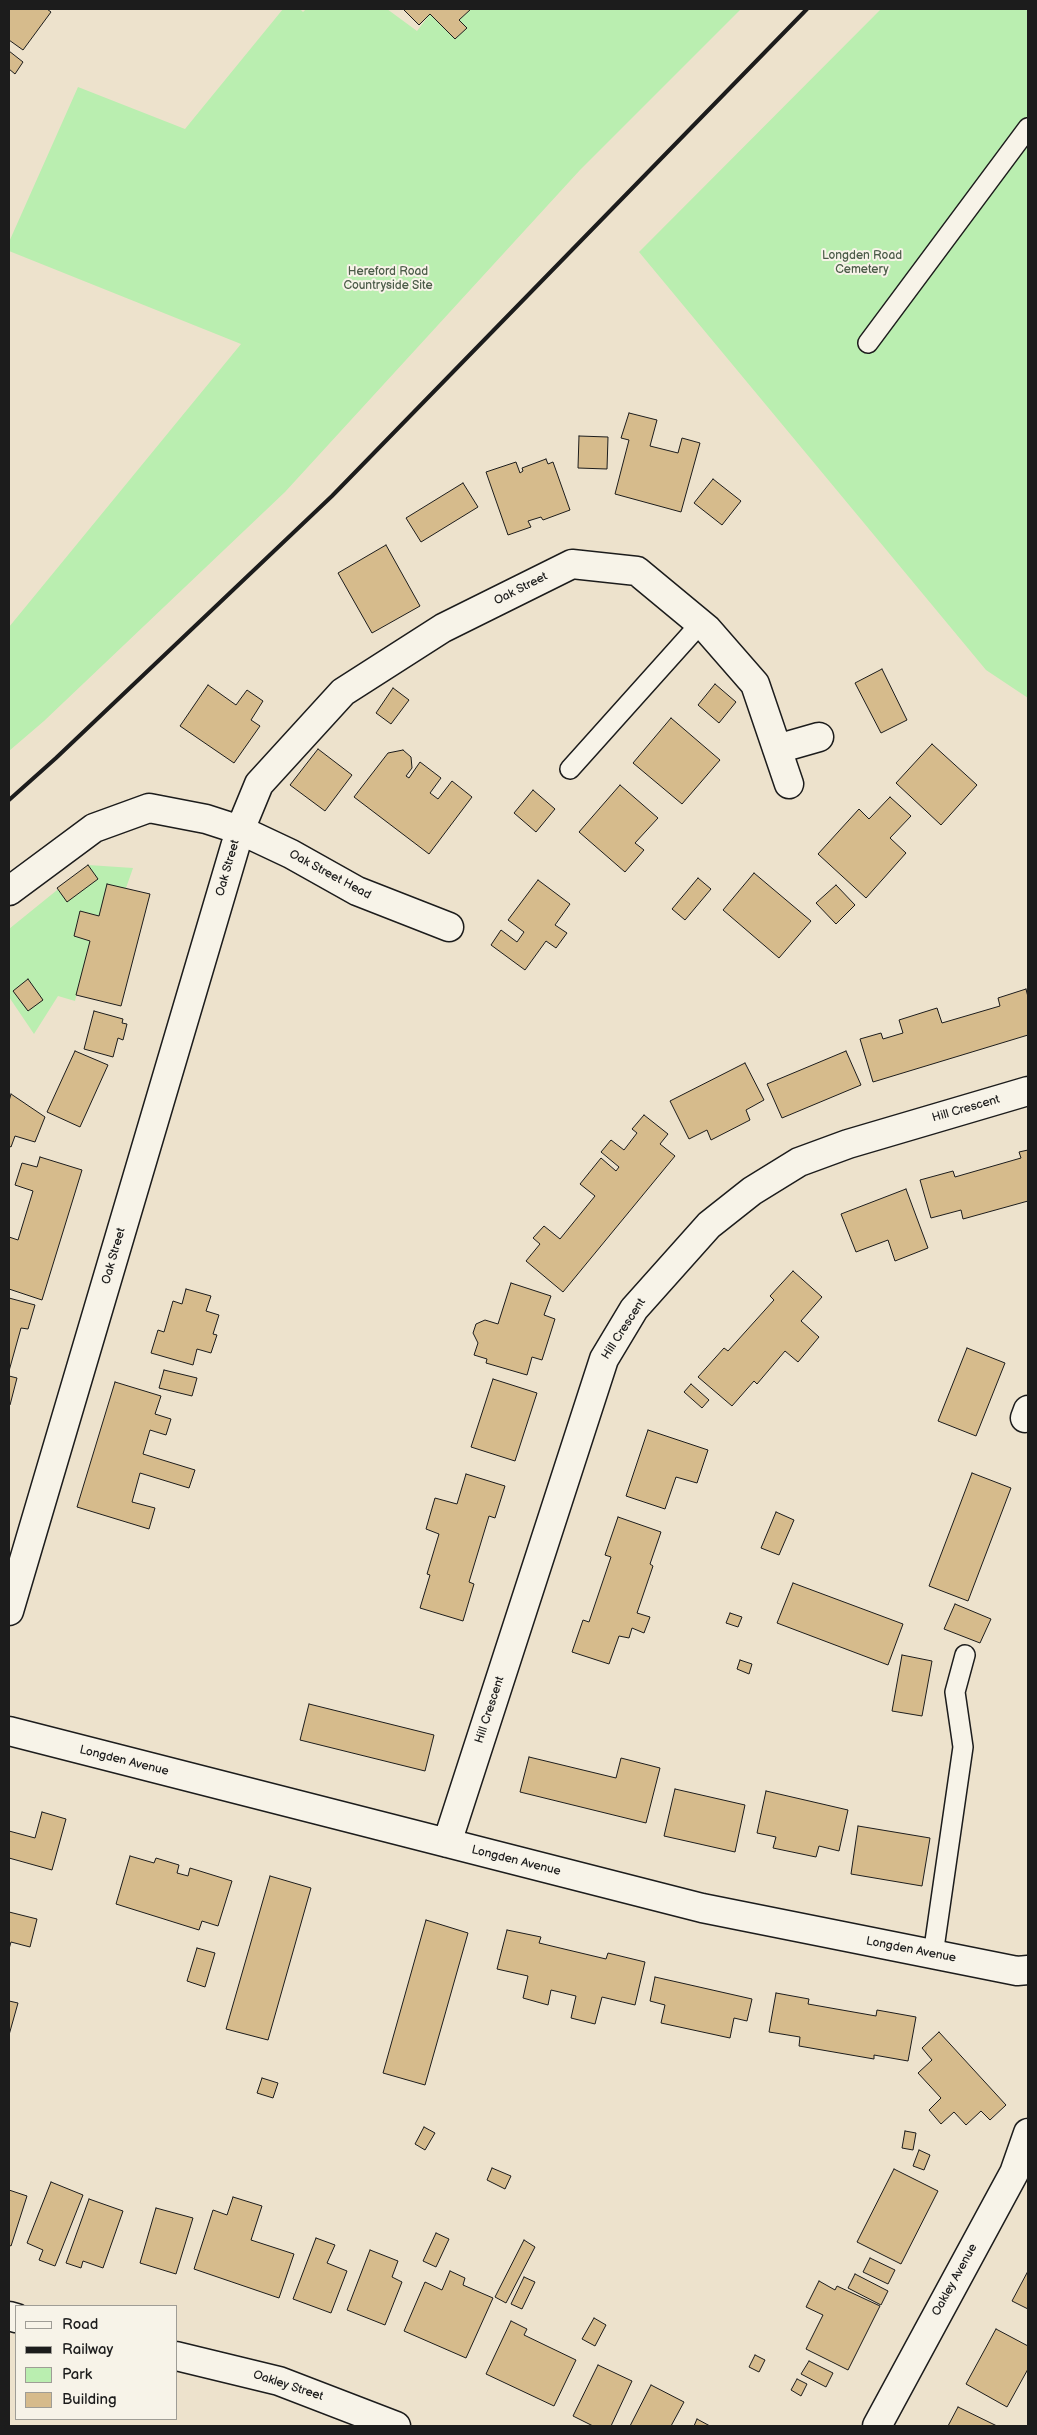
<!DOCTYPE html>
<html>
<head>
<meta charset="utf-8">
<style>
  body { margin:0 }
  #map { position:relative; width:1037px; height:2435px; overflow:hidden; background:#ede2cc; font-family:"Balsamiq Sans",sans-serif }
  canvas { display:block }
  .frame { position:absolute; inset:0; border:10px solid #1c1c1c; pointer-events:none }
  .legend { position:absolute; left:15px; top:2305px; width:162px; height:115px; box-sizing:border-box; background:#f7f3e8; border:1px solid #9f9d96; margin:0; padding:6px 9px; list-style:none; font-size:15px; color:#1c1c1c }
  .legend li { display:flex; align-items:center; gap:10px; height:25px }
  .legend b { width:25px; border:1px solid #9f9d96 }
</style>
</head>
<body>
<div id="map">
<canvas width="1037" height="2435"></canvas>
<div class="frame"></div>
<ul class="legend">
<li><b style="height:6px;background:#f7f3e8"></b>Road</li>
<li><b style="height:6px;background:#1c1c1c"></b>Railway</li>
<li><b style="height:14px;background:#baeeb0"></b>Park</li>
<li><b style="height:14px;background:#d6bb8c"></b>Building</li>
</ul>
</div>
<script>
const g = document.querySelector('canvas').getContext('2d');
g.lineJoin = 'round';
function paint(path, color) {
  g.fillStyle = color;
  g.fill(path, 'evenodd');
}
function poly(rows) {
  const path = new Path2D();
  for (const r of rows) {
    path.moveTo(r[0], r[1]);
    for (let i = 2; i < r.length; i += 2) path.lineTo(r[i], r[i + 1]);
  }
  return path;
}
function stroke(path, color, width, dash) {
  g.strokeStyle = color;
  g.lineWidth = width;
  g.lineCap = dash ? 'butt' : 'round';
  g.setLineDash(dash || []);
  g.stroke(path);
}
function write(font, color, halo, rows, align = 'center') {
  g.font = font + ' "Balsamiq Sans",sans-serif';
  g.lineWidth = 4;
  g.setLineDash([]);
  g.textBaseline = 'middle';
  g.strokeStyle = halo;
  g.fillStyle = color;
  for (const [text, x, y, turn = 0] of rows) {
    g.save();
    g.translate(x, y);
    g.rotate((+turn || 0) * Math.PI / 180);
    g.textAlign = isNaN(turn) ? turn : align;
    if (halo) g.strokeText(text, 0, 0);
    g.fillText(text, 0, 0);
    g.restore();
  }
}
const green = poly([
  [283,9,300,9,303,12,306,9,387,9,417,31,430,14,455,39,466,28,459,20,471,9,741,9,580,170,285,492,44,721,9,751,9,627,241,344,9,251,9,242,78,87,185,129],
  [881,9,1028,9,1028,698,986,670,639,252],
  [88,865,133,868,126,888,99,916,80,911,74,936,90,941,75,1001,58,996,34,1034,9,997,9,929]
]);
const building = poly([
  [9,9,47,9,51,12,23,50,9,40,9,9],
  [403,9,471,9,459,20,467,28,455,39,430,14,419,25,403,9],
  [9,51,23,62,15,74,9,69,9,51],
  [629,413,657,420,650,446,678,453,682,438,700,443,681,512,615,494,629,440,621,438,629,413],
  [579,436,608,437,607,469,578,468,579,436],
  [546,459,548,464,553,462,570,510,543,520,541,517,528,521,531,527,508,535,486,472,516,462,520,473,523,471,522,468,546,459],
  [713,479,741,501,722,525,694,503,713,479],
  [463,483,478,507,421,542,406,518,463,483],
  [386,545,420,606,372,633,338,573,386,545],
  [882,669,907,720,881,733,855,683,882,669],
  [715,684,736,702,719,723,698,705,715,684],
  [208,685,236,705,247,690,263,701,251,720,260,726,234,763,180,726,208,685],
  [393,688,409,700,391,724,376,713,393,688],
  [671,718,720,760,682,804,633,763,671,718],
  [932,744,977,785,941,825,896,783,932,744],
  [318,749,352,775,325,811,290,785,318,749],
  [403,750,411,757,412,768,406,776,409,778,420,762,441,778,430,793,438,799,452,781,472,797,429,854,354,797,388,753,403,750],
  [620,785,658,818,635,843,644,850,625,872,579,832,620,785],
  [533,790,555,809,536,832,514,813,533,790],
  [890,797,911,816,890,838,906,853,866,898,818,854,859,809,869,819,890,797],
  [88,865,98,879,67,902,57,888,88,865],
  [754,873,811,921,779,958,723,910,754,873],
  [698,878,711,889,685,920,672,909,698,878],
  [538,880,570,904,555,925,567,933,556,948,546,941,525,970,491,945,501,930,517,942,524,932,508,920,538,880],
  [107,884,150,894,121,1006,76,995,90,941,74,936,80,911,99,916,107,884],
  [836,885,855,905,836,924,816,903,836,885],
  [28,979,43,1000,28,1011,13,991,28,979],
  [1026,989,1028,997,1028,1035,873,1082,860,1039,881,1033,883,1039,903,1033,899,1020,937,1008,942,1023,1000,1006,998,998,1026,989],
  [94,1011,123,1019,122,1023,127,1024,123,1040,118,1038,113,1057,84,1049,94,1011],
  [75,1051,108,1065,80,1127,47,1112,75,1051],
  [846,1051,861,1085,782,1118,767,1084,846,1051],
  [745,1063,764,1100,746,1110,750,1120,711,1140,707,1130,689,1139,670,1101,745,1063],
  [11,1094,45,1117,35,1142,15,1136,11,1147,9,1146,9,1101,11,1094],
  [644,1115,668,1134,660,1144,675,1156,563,1292,526,1261,540,1244,533,1238,544,1226,560,1239,595,1196,580,1184,601,1158,616,1171,619,1167,601,1152,611,1140,624,1150,637,1133,632,1129,644,1115],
  [1028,1150,1028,1201,963,1219,961,1210,931,1218,920,1180,953,1171,955,1177,1021,1158,1019,1152,1028,1150],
  [40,1157,82,1170,42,1300,9,1289,9,1237,18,1240,33,1191,15,1185,22,1163,37,1167,40,1157],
  [906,1189,928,1248,895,1261,888,1240,856,1252,841,1214,906,1189],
  [793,1271,822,1297,801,1321,819,1337,798,1362,785,1351,757,1384,754,1381,732,1406,698,1377,724,1348,728,1351,774,1300,770,1296,793,1271],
  [511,1283,551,1296,544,1315,555,1319,542,1360,532,1357,527,1375,486,1363,487,1359,474,1355,478,1343,473,1333,476,1324,485,1320,498,1324,511,1283],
  [186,1289,211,1296,206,1311,219,1315,213,1334,217,1335,211,1353,197,1349,193,1365,151,1353,158,1330,164,1332,173,1301,182,1304,186,1289],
  [9,1298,35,1305,28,1329,21,1328,9,1371,9,1298],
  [967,1348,1005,1363,976,1436,938,1421,967,1348],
  [164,1370,197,1378,192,1396,159,1388,164,1370],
  [9,1376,17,1378,10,1405,9,1404,9,1376],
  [493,1379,537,1393,515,1461,471,1447,493,1379],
  [115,1382,161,1396,155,1414,171,1419,166,1435,150,1430,143,1454,195,1470,189,1488,140,1473,132,1502,155,1508,149,1529,77,1507,115,1382],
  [691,1384,709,1400,702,1408,684,1392,691,1384],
  [648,1430,708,1450,697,1483,676,1477,665,1509,626,1496,648,1430],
  [972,1473,1011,1488,968,1601,929,1586,972,1473],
  [466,1474,505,1486,495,1518,489,1516,469,1582,474,1584,463,1621,420,1608,430,1575,427,1574,439,1534,426,1529,435,1498,457,1504,466,1474],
  [776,1512,794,1520,779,1555,761,1548,776,1512],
  [618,1517,661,1532,650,1564,653,1566,637,1613,650,1617,644,1633,632,1628,629,1638,619,1636,609,1664,572,1652,583,1620,589,1622,611,1557,605,1555,618,1517],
  [793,1583,903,1624,888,1665,777,1623,793,1583],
  [955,1604,991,1619,980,1643,944,1629,955,1604],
  [730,1613,742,1617,738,1627,726,1623,730,1613],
  [902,1655,932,1661,922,1716,892,1711,902,1655],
  [740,1660,752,1664,749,1674,737,1669,740,1660],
  [309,1704,434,1735,425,1771,300,1740,309,1704],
  [529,1757,616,1778,621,1758,660,1768,646,1823,520,1792,529,1757],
  [675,1789,745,1805,735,1852,664,1836,675,1789],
  [766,1791,848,1810,839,1851,819,1846,816,1857,773,1848,776,1837,757,1833,766,1791],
  [42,1812,66,1819,52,1870,9,1858,9,1831,35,1838,42,1812],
  [858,1826,930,1838,922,1886,851,1874,858,1826],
  [130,1856,154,1863,156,1858,179,1865,177,1873,188,1876,190,1868,232,1881,218,1926,202,1921,199,1930,116,1904,130,1856],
  [270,1876,311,1888,268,2040,226,2029,270,1876],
  [9,1912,37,1919,30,1947,11,1942,9,1949,9,1912],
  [426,1920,468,1933,425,2085,383,2073,426,1920],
  [507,1930,541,1937,539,1943,606,1959,608,1953,645,1962,635,2005,602,1997,595,2024,571,2018,576,1996,551,1990,548,2005,523,1998,528,1976,497,1969,507,1930],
  [197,1948,215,1953,205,1987,187,1981,197,1948],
  [655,1977,752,1999,747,2021,734,2018,730,2038,661,2023,665,2005,650,2001,655,1977],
  [776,1993,809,1999,808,2004,876,2016,877,2010,916,2017,908,2061,874,2055,874,2059,799,2046,800,2037,769,2032,776,1993],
  [9,2001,18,2003,9,2035,9,2001],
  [939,2032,1006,2105,990,2120,981,2111,966,2125,954,2112,941,2124,929,2110,941,2098,918,2073,932,2060,922,2048,939,2032],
  [262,2078,278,2083,273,2098,257,2093,262,2078],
  [424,2127,435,2133,425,2150,415,2144,424,2127],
  [905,2131,916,2133,913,2150,902,2148,905,2131],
  [919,2150,930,2155,924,2170,913,2166,919,2150],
  [492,2168,511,2176,505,2189,487,2180,492,2168],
  [894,2169,938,2191,901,2264,857,2242,894,2169],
  [51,2182,83,2195,55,2266,39,2260,43,2250,27,2243,51,2182],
  [9,2190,27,2196,11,2246,9,2245,9,2190],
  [233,2197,262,2206,251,2240,294,2254,279,2298,194,2269,213,2210,227,2215,233,2197],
  [89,2199,123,2211,103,2268,83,2261,81,2268,66,2263,89,2199],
  [156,2208,193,2218,176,2274,140,2263,156,2208],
  [436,2233,449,2239,436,2267,423,2261,436,2233],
  [316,2238,335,2245,327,2263,347,2271,331,2313,293,2299,316,2238],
  [524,2240,535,2247,506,2303,495,2297,524,2240],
  [370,2250,398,2261,392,2277,402,2282,385,2325,347,2310,370,2250],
  [870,2258,895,2270,888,2284,863,2272,870,2258],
  [450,2271,465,2278,463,2285,493,2298,466,2358,404,2331,425,2282,442,2290,450,2271],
  [1028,2271,1028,2309,1012,2301,1028,2271],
  [855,2274,888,2291,881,2305,848,2288,855,2274],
  [524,2277,535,2282,522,2309,511,2304,524,2277],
  [819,2281,835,2290,837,2286,880,2306,848,2370,806,2349,823,2315,806,2307,819,2281],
  [594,2318,606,2325,595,2346,582,2339,594,2318],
  [511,2321,527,2329,524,2335,576,2360,554,2406,486,2374,511,2321],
  [996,2329,1028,2346,1028,2369,1007,2407,966,2384,996,2329],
  [755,2355,765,2360,759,2372,749,2367,755,2355],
  [809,2361,833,2373,826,2387,801,2374,809,2361],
  [598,2365,632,2381,611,2426,593,2426,573,2416,598,2365],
  [797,2379,807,2384,801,2396,791,2390,797,2379],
  [651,2385,684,2402,671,2426,630,2426,651,2385],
  [958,2407,997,2426,948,2426,958,2407],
  [697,2419,710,2426,694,2426,697,2419]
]);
const service = poly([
  [868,343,1028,128],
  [570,769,700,624],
  [933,1955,963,1747,955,1692,965,1655]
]);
const minor = poly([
  [777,749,819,737],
  [9,891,94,828,149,808,206,819,240,830,291,854,357,891,449,927],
  [1025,1418,1028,1410],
  [9,1611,240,830,259,784,343,692,443,628,572,564,637,571,707,629,755,684,789,784],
  [9,1731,702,1908,1017,1971,1028,1970],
  [447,1843,604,1359,634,1309,709,1225,752,1191,799,1162,848,1144,1028,1091],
  [9,2316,16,2318],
  [176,2356,279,2381,396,2426],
  [877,2426,1014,2173,1028,2133]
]);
const rail = poly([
  [9,800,56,758,332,496,807,9]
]);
const parkNames = [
  ["Longden Road",862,256],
  ["Cemetery",862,270],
  ["Hereford Road",388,272],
  ["Countryside Site",388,286]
];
const streetNames = [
  ["Oak Street",521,589,-27],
  ["Oak Street",228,868,-74],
  ["Oak Street Head",330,875,28],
  ["Hill Crescent",966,1109,-16],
  ["Oak Street",114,1256,-74],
  ["Hill Crescent",624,1329,-57],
  ["Hill Crescent",490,1710,-72],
  ["Longden Avenue",124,1761,14],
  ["Longden Avenue",516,1861,14],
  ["Longden Avenue",911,1950,11],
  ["Oakley Avenue",955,2280,-61],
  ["Oakley Street",288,2386,18]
];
paint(green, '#baeeb0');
paint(building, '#d6bb8c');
stroke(building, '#1c1c1c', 1);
stroke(service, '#1c1c1c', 22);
stroke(minor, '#1c1c1c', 31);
stroke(service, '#f7f3e8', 19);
stroke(minor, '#f7f3e8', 28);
stroke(rail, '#1c1c1c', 4);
write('12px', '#4b5b48', '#f7f3e8', parkNames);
write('12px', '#1c1c1c', '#f7f3e8', streetNames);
</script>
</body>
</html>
